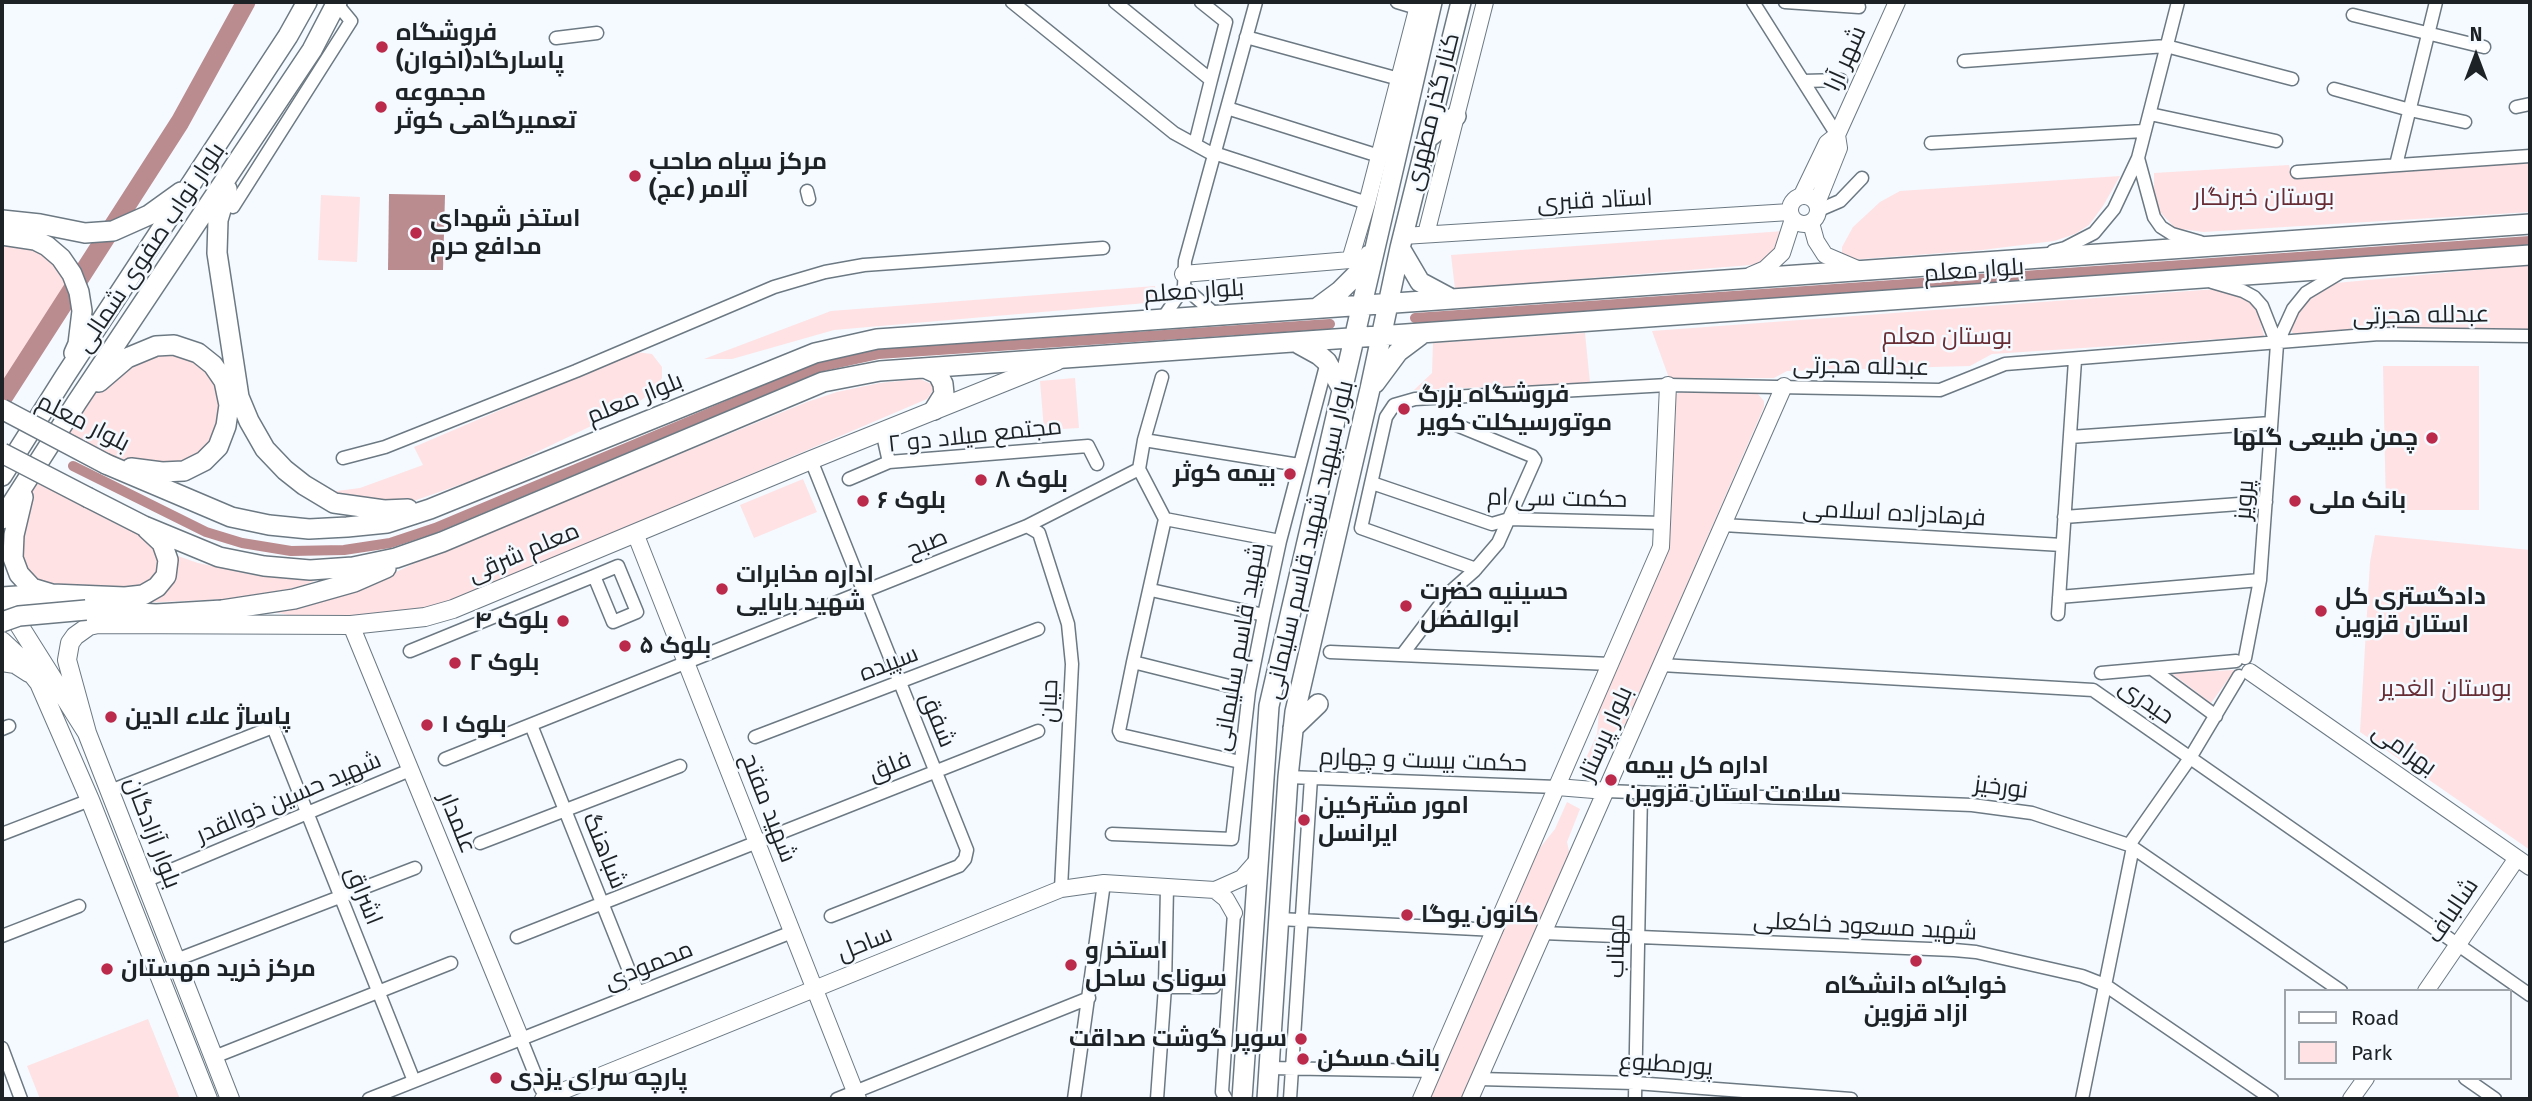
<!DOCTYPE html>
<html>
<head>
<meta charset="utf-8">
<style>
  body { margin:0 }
  #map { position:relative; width:2532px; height:1101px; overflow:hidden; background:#f4faff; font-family:"Fira Sans",sans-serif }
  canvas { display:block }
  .frame { position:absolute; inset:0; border:4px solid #1d2227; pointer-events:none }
  .legend { position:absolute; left:2284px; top:989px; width:228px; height:91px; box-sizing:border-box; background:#f4faff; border:2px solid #9ea4a9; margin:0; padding:9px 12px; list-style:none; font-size:21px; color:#1d2227 }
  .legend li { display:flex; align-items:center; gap:14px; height:35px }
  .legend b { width:35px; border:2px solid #9ea4a9 }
  .north { position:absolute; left:2441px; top:21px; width:70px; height:70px; -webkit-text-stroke:5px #f4faff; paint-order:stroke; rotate:0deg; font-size:19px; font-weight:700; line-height:28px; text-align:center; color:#1d2227 }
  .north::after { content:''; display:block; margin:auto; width:24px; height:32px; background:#1d2227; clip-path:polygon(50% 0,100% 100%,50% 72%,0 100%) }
</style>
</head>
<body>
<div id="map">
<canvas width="2532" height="1101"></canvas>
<div class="frame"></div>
<ul class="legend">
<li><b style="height:9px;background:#fff"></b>Road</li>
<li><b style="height:19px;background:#ffe2e4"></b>Park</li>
</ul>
<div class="north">N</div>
</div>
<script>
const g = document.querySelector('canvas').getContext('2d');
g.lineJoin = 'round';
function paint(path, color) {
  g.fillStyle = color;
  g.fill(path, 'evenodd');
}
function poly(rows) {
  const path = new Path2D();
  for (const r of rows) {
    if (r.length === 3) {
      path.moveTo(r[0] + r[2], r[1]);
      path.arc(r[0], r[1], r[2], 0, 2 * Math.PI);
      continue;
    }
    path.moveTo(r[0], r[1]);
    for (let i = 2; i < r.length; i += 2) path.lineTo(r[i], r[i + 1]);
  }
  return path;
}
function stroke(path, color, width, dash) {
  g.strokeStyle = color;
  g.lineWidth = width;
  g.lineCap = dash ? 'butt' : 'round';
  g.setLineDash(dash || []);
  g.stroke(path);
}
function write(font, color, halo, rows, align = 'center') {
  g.font = font + ' "Fira Sans",Cairo,sans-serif';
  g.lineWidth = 5;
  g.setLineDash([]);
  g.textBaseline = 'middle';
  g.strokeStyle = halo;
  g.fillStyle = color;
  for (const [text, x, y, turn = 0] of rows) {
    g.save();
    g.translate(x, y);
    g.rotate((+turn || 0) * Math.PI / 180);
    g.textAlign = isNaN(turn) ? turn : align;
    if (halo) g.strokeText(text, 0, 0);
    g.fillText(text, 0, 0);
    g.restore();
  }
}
const green = poly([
  [2530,162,2530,212,2203,232,2175,228,2160,212,2154,191,2154,173,2289,165,2292,178],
  [2120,176,2103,206,2089,225,2075,234,2054,241,1982,250,1848,260,1842,253,1842,247,1853,227,1880,202,1900,191],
  [321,195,360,197,357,262,318,260],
  [1784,231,1789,237,1763,264,1455,289,1451,255],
  [2,241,22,242,52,257,74,287,3,397],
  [2530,265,2530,332,2296,336,2291,331,2301,306,2319,290,2336,283],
  [1155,286,1156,298,1146,303,834,330,732,359,704,359,831,311],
  [2217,289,2244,296,2258,312,2264,336,1992,354,1970,366,1787,371,1774,378,1669,378,1652,331],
  [1585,333,1590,383,1414,390,1432,373,1433,343],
  [156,349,210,367,226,405,202,459,160,469,112,459,63,432,81,406,127,365],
  [636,352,652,354,662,367,662,378,651,393,633,406,493,473,405,504,369,505,329,492,360,488,423,465,414,447],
  [2383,366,2479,366,2479,510,2386,510],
  [1075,378,1079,428,1044,430,1040,381],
  [920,379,936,386,927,399,446,604,421,611,349,619,312,619,272,612,302,608,359,590,419,561,807,402,837,392,880,383],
  [1681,392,1756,392,1764,401,1764,407,1626,724,1615,731,1610,738,1597,770,1582,767,1597,734,1599,711,1667,550,1674,395],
  [36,476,159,544,162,573,143,591,53,592,21,573,16,537],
  [803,479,817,512,754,538,740,505],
  [2375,535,2530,550,2530,850,2360,732,2370,562],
  [172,554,198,563,253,575,319,579,302,586,245,598,140,603],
  [2235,670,2211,703,2171,673],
  [1567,802,1580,809,1567,842,1570,856,1463,1099,1430,1099,1539,849,1555,829],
  [148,1019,180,1099,40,1099,27,1066]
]);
const water = poly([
  [389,194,445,195,443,270,388,270]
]);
const canal = poly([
  [1415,318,2530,241],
  [73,466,206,532,242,543,291,551,344,550,390,543,435,528,819,367,878,354,1330,324]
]);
const river = poly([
  [2,399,180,122,246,2]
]);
const minor = poly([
  [1012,2,1174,133,1214,155],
  [1115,2,1211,80,1195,144],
  [1201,2,1226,22,1211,80],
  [1397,2,1417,8],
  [1753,2,1837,135],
  [1785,2,1859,7],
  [2178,2,2138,158,2154,217,2161,227,2172,234,2200,242],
  [2353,15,2484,47],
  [1246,37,1399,79],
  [556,38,597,33],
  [1964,61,2166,46,2292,79],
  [1803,81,1841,80],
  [2334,89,2410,110,2465,122],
  [2516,107,2530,104],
  [1227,108,1379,156],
  [2150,114,2276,141],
  [1931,143,2144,131],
  [1214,153,1367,203],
  [2396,165,2436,2],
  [2297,172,2530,156],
  [807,191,809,199],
  [233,207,351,21,336,3],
  [1819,210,1840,201,1862,178],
  [2053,251,2065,248,2094,233,2114,209,2138,158],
  [2212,282,2243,291,2254,297,2262,306,2277,344],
  [1184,287,1216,315],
  [1163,318,1184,287,1185,261,1256,2],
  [882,431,889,462],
  [2070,437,2271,423],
  [1144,440,1299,465],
  [343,458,385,447,576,371,774,287,825,272,864,265,1103,248],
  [811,460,967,850,965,859,959,866,831,916],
  [1139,469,1144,440,1162,377],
  [849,479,889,462,1088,446,1097,464],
  [1372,483,1492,524,1509,519,1663,523],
  [2064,517,2266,502],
  [1165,519,1280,541],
  [1723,525,2062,545],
  [1027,526,1039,533,1068,624,1072,664,1061,889],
  [1476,569,1361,528,1386,417,1394,405,1415,399,1668,385,1940,390,2005,364,2379,334,2530,336],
  [1151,590,1264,615],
  [2059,597,2260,580],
  [2058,614,2075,360],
  [410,651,486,620,594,576,618,566,637,612,613,622,594,576],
  [1330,652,1610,664],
  [1402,655,1449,593,1474,571,1498,543,1535,460,1532,456,1454,424],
  [2245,658,2260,580,2277,344,2293,309,2306,293,2341,272],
  [1133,662,1249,691],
  [1661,665,2093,690,2530,995],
  [2152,669,2216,716],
  [2101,673,2236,661],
  [531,725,638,993],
  [2,729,9,726],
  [755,737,1038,629],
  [445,759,1027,526,1139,469,1165,519,1133,662,1119,731,1121,735,1240,762],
  [1288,777,1557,787],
  [110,791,273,727,414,1081],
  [1606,791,1972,805,2032,813,2129,845,2341,991],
  [2,834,90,800],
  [1112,834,1232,839,1249,691,1264,615,1280,541,1327,362],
  [480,843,680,766],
  [2129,845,2190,758,2239,676],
  [145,881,410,770],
  [1279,919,1496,930],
  [1543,933,1954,950,1976,952,2082,976,2105,985,2272,1099],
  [2,936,79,906],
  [517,937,1038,731],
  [176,960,415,868],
  [1165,987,1214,987],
  [521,1039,541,1089],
  [2,1048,21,1099],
  [214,1057,451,963],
  [1269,1068,1434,1071],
  [2465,1078,2495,1099],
  [1479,1079,1635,1083,1851,1099],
  [369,1099,792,932],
  [837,1099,1089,998],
  [1074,1099,1104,883],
  [1157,1099,1165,987,1167,887],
  [1226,1099,1222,1092,1234,913],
  [1290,1099,1311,778],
  [1635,1099,1641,793],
  [2082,1099,2133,847]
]);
const tertiary = poly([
  [1802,195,1827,143,1837,135,1897,2],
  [1804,210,14],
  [1817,203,1839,148,1837,135],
  [1811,223,1816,241,1825,255,1860,270],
  [1426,234,1485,2],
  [1403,236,1790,212],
  [1183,274,1350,260,1367,203,1419,2],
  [1751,275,1765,269,1782,253,1793,219],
  [635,533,858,1099],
  [351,625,521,1039],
  [2250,672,2530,867],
  [1557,787,1606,791],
  [1215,890,1226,899,1234,913],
  [2426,991,2517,858],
  [543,1099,1061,889,1104,883,1215,890,1242,878,1257,861],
  [1421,1099,1661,547,1668,385],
  [1470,1099,1784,386],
  [2351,1099,2366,1078]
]);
const secondary = poly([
  [2,598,87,733,230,1099],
  [2,641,17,655,39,683,90,800,208,1099],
  [2,662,15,664,29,673],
  [87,733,67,660,70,643,75,636,89,626,98,624,351,625,425,617,453,609,811,460,1057,361]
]);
const primary = poly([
  [1428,138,1456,116],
  [227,189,218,220,217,253,239,397,249,421,265,449,285,470,304,485,334,503,384,510,408,509],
  [2,220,40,224,85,233,113,231,149,215,181,192],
  [2,235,35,240,47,246,61,258,72,274,79,292,82,311,78,344,74,353],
  [1400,248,1420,282,1448,297],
  [1317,308,1340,291,1357,274,1369,255],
  [1299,344,1319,355,1327,362,1342,389],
  [925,368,938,374,943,384,944,394,934,410],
  [99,382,127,358,156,346,174,345,198,353,213,365,224,381,229,405,226,426,218,447,204,461,184,471,162,472,131,468],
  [1375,383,1398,352,1422,334],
  [106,464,231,517,269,525,309,529,347,527,387,523,430,509,815,353,877,339,2530,224],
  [2,476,65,376,288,36,307,2],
  [23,497,14,535,13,558,19,574,32,588,52,594,125,597,143,595,157,587,166,576,168,560,162,543,147,529],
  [89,498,144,526,219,557,264,566,310,570,353,567,396,558,442,542,823,382,880,371,2530,255],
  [2,519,77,402,312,50,337,2],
  [2,597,47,594],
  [86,610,156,614,222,610,294,599,354,582,386,568],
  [1293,728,1318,704],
  [1242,1099,1269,706,1432,2],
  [1267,1099,1288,777,1295,712,1370,389,1400,248,1461,2]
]);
const primaryBridge = poly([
  [2,409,106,464],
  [2,453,89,498],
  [2,622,19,616,86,610]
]);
const markers = [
  [382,47,7,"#bb2a4a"],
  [381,107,7,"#bb2a4a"],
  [635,176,7,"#bb2a4a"],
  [416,233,7,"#bb2a4a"],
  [1404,409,7,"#bb2a4a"],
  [2432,438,7,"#bb2a4a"],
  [1290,474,7,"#bb2a4a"],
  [981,480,7,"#bb2a4a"],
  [863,501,7,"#bb2a4a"],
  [2295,501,7,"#bb2a4a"],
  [722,589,7,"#bb2a4a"],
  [1406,606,7,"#bb2a4a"],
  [2321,611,7,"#bb2a4a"],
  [563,621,7,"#bb2a4a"],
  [625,646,7,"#bb2a4a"],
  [455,663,7,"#bb2a4a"],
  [111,717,7,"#bb2a4a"],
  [427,725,7,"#bb2a4a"],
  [1611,780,7,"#bb2a4a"],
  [1304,820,7,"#bb2a4a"],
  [1407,915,7,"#bb2a4a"],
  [1916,961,7,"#bb2a4a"],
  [1071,965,7,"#bb2a4a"],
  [107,969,7,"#bb2a4a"],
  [1301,1039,7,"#bb2a4a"],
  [1303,1059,7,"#bb2a4a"],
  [496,1078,7,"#bb2a4a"]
];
const poiNames = [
  ["فروشگاه",396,33],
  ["پاسارگاد(اخوان)",396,61],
  ["مجموعه",395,93],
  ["تعمیرگاهی کوثر",395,121],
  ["مرکز سپاه صاحب",649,162],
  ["الامر (عج)",649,190],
  ["استخر شهدای",430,219],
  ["مدافع حرم",430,247],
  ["فروشگاه بزرگ",1418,395],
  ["موتورسیکلت کویر",1418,423],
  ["چمن طبیعی گلها",2418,438,"right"],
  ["بیمه کوثر",1276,474,"right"],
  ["بلوک ۸",995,480],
  ["بلوک ۶",877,501],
  ["بانک ملی",2309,501],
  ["اداره مخابرات",736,575],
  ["شهید بابایی",736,603],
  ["حسینیه حضرت",1420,592],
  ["ابوالفضل",1420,620],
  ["دادگستری کل",2335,597],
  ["استان قزوین",2335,625],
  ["بلوک ۴",549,621,"right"],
  ["بلوک ۵",639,646],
  ["بلوک ۲",469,663],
  ["پاساژ علاء الدین",125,717],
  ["بلوک ۱",441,725],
  ["اداره کل بیمه",1625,766],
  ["سلامت استان قزوین",1625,794],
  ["امور مشترکین",1318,806],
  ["ایرانسل",1318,834],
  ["کانون یوگا",1421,915],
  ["استخر و",1085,951],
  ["سونای ساحل",1085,979],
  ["مرکز خرید مهستان",121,969],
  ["خوابگاه دانشگاه",1916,986,"center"],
  ["ازاد قزوین",1916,1014,"center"],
  ["سوپر گوشت صداقت",1287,1039,"right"],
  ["بانک مسکن",1317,1059],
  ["پارچه سرای یزدی",510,1078]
];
const streetNames = [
  ["شهر آرا",1846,59,-66],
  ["کنار گذر مطهری",1433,112,-76],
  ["استاد قنبری",1595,201,-3],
  ["بلوار نواب صفوی شمالی",151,248,-56],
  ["بلوار معلم",1974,271,-4],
  ["بلوار معلم",1194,292,-4],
  ["عبدلله هجرتی",2421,316,-1],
  ["عبدلله هجرتی",1861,367,1],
  ["بلوار معلم",635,399,-22],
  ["بلوار معلم",83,423,27],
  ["مجتمع میلاد دو ۲",975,436,-6],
  ["حکمت سی ام",1557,499,1],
  ["پرویز",2245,500,-86],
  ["فرهادزاده اسلامی",1894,514,3],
  ["بلوار سپهبد شهید قاسم سلیمانی",1310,540,-77],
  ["صبح",927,544,-22],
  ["معلم شرقی",524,553,-23],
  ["شهید قاسم سلیمانی",1240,647,-80],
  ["سپیده",889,664,-21],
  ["حیان",1050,701,-88],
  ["حیدری",2146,702,35],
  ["شفق",937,720,68],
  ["بلوار پرستار",1606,734,-66],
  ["بهرامی",2404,750,35],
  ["حکمت بیست و چهارم",1423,761,2],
  ["فلق",890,767,-22],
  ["نورخیز",2001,788,7],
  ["شهید حسین ذوالقدر",289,798,-23],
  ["شهید مفتح",768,808,69],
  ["علمدار",457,823,68],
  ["بلوار آزادگان",152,833,69],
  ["شباهنگ",604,851,68],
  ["اشراق",363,896,68],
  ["شالباف",2453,911,-56],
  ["شهید مسعود خاکعلی",1865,927,3],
  ["ساحل",865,944,-22],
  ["مهتاب",1617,946,-89],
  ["محمودی",649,966,-22],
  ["پورمطبوع",1666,1065,4]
];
const parkNames = [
  ["بوستان خبرنگار",2264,198],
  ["بوستان معلم",1947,337],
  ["بوستان الغدیر",2446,689]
];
paint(green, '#ffe2e4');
paint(water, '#ba8b8f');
stroke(canal, '#ba8b8f', 10);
stroke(river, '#ba8b8f', 19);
stroke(minor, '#6c7983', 15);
stroke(tertiary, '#6c7983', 18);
stroke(secondary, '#6c7983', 20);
stroke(primary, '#6c7983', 22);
stroke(minor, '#fff', 12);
stroke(tertiary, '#fff', 16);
stroke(secondary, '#fff', 18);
stroke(primary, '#fff', 19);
stroke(primaryBridge, '#6c7983', 22, []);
stroke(primaryBridge, '#fff', 19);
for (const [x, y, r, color] of markers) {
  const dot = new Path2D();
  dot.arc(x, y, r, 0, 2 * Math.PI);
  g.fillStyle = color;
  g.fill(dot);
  stroke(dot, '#f4faff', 2.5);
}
write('bold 24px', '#1d2227', '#f4faff', poiNames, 'left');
write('24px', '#1d2227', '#f4faff', streetNames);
write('24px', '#682c34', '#f4faff', parkNames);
</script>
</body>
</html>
